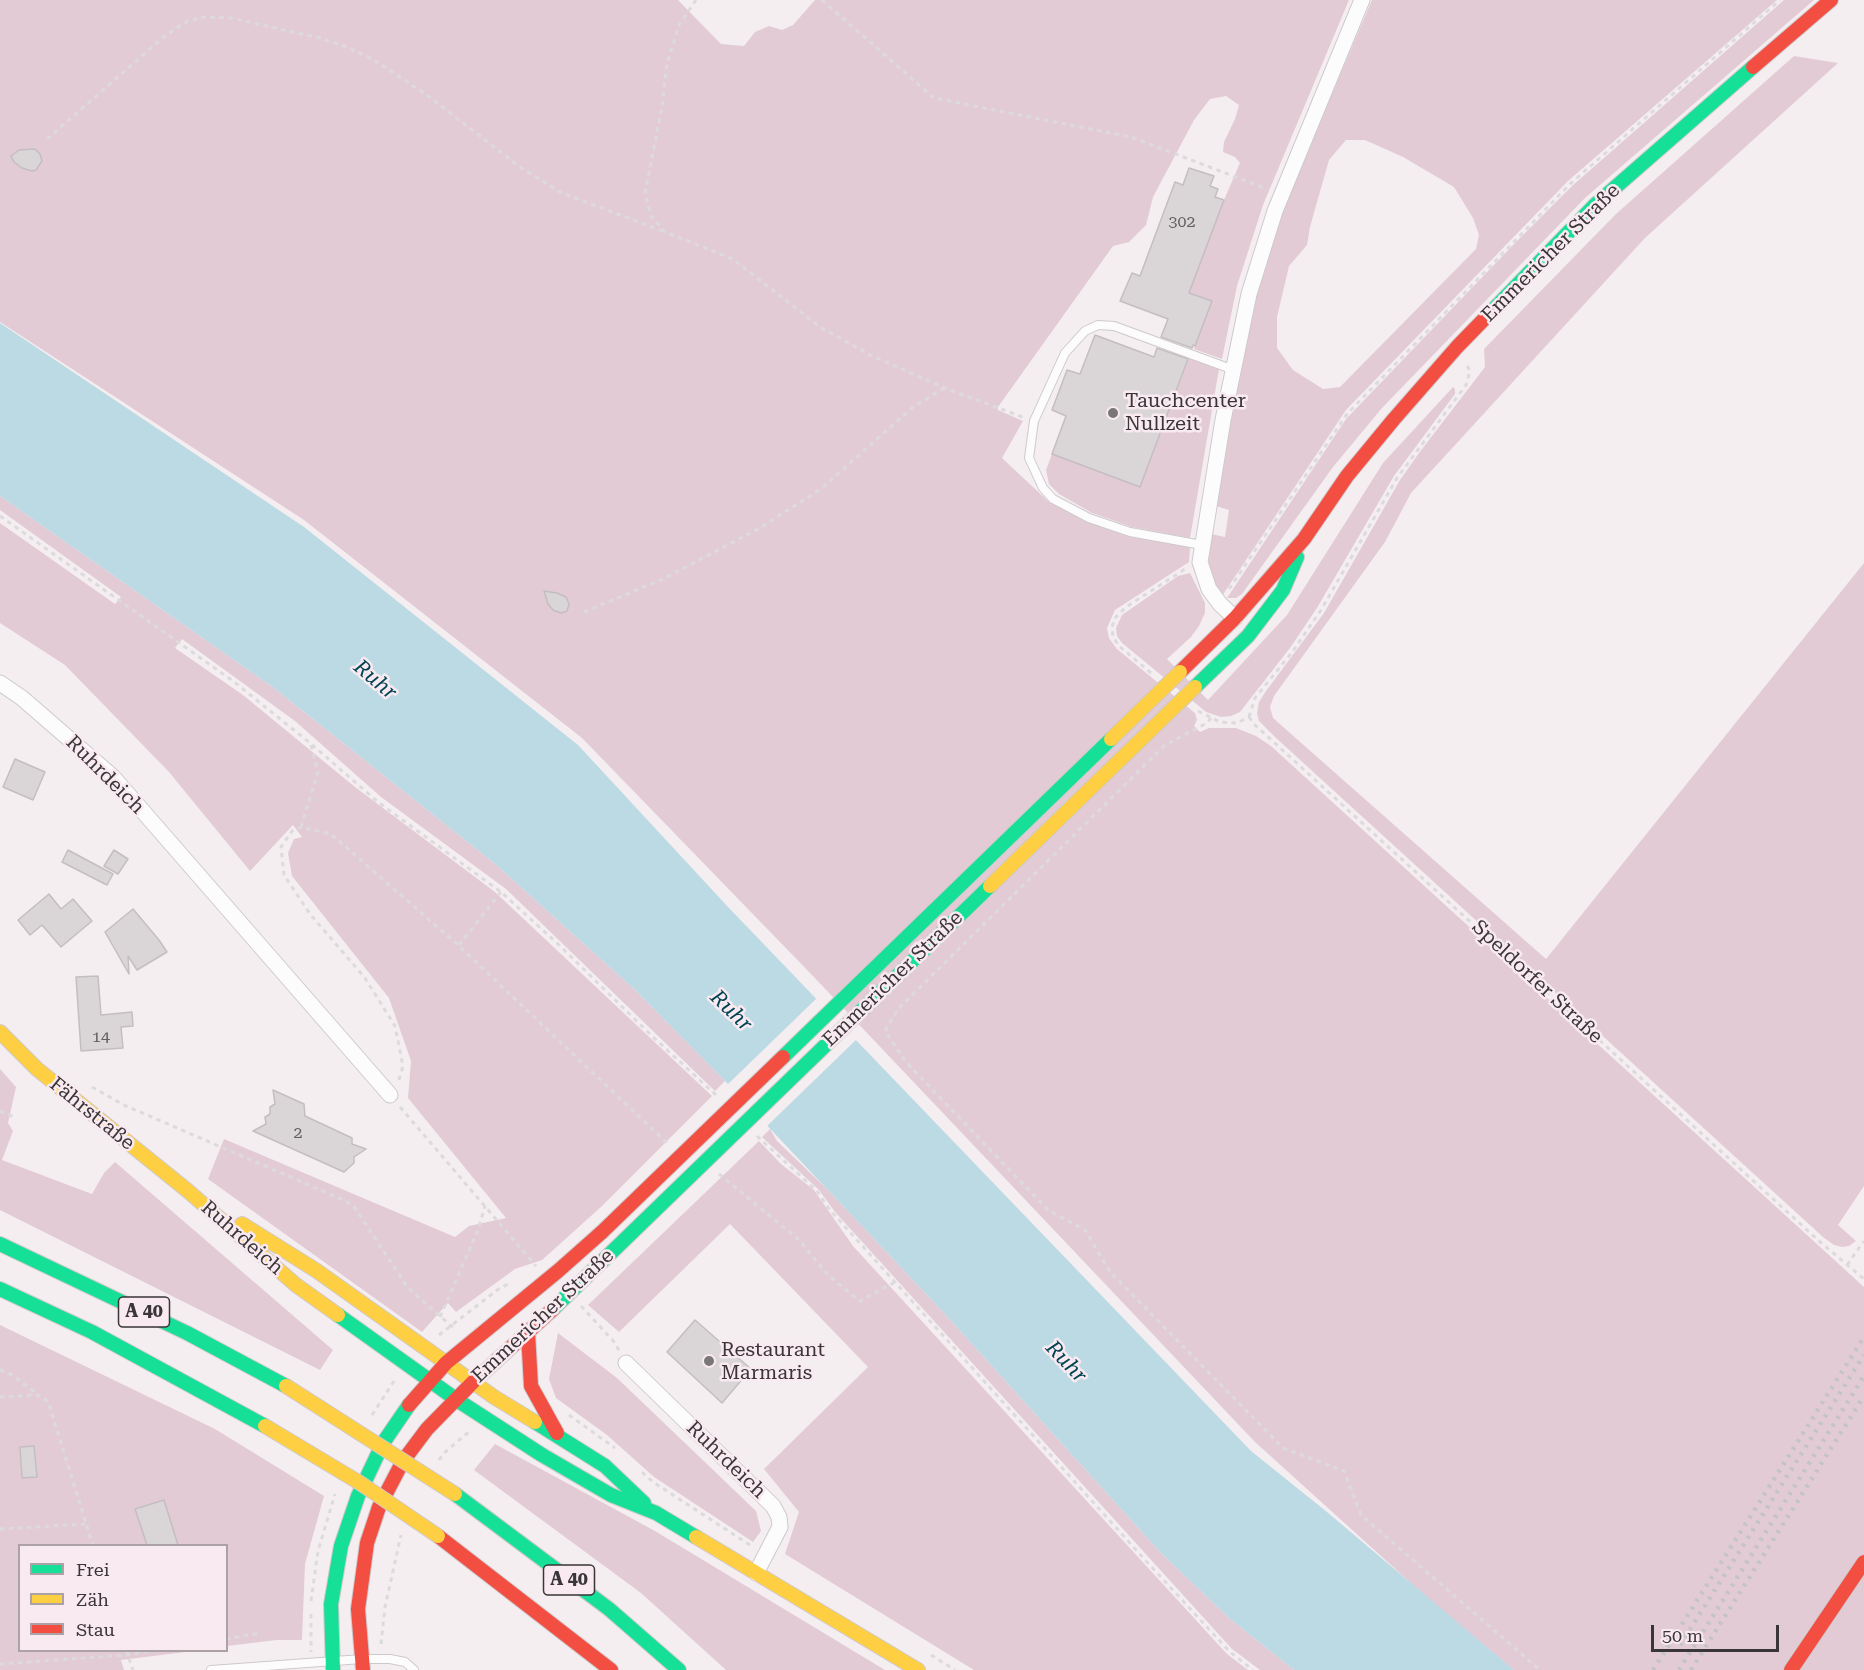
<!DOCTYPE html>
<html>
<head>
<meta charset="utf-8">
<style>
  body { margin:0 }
  #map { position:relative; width:1864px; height:1670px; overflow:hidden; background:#f4eef1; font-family:"Roboto Serif",serif }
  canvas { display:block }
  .legend { position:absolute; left:18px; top:1544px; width:210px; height:108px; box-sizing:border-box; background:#f8eaf0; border:2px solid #aca2a6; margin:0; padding:8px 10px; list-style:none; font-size:18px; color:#3a3537 }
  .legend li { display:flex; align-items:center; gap:12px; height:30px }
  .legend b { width:30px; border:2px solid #aca2a6 }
  .scale { position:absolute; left:1651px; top:1625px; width:128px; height:27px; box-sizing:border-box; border:3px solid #3a3537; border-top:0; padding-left:8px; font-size:18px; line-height:21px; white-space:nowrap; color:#3a3537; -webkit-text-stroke:4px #f8eaf0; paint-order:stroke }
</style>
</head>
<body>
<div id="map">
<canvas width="1864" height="1670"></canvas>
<ul class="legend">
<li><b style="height:8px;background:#16e098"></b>Frei</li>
<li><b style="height:8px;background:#ffcf43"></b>Zäh</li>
<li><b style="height:8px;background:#f24e42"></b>Stau</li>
</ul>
<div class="scale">50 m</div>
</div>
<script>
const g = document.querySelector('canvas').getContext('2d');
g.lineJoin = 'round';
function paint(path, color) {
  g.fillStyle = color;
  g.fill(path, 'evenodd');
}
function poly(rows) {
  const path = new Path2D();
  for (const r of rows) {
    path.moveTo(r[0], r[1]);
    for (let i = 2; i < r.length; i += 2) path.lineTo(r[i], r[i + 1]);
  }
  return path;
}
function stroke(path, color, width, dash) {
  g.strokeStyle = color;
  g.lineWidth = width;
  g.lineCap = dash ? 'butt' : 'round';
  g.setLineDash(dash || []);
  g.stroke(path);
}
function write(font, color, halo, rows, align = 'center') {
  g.font = font + ' "Roboto Serif",serif';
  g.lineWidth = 5;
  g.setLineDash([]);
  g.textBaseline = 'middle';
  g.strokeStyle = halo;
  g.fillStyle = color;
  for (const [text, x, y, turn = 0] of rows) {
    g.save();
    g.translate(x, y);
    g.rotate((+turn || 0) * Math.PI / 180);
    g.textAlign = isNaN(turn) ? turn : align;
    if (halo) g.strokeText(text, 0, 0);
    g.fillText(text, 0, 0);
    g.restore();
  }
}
const green = poly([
  [0,0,678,0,721,44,744,46,755,32,769,26,782,30,793,25,815,0,1349,0,1263,205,1237,286,1222,359,1194,349,1211,301,1189,293,1224,200,1240,163,1235,157,1223,152,1224,142,1235,119,1239,105,1226,96,1210,99,1194,120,1153,197,1146,225,1129,242,1113,246,998,407,998,410,1023,421,1002,458,1049,502,1088,522,1130,537,1190,547,1189,562,1115,610,1107,628,1109,638,1117,649,1195,713,1197,720,1194,726,1200,732,1209,728,1236,728,1256,736,1271,746,1864,1287,1864,1670,1514,1670,1434,1604,1255,1442,812,975,582,738,304,520,0,322],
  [1372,0,1777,0,1568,181,1346,410,1222,596,1214,584,1209,565,1209,547,1211,534,1225,537,1229,510,1216,506,1229,422,1256,296,1280,216],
  [1346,140,1365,140,1403,157,1454,187,1473,218,1479,235,1476,249,1340,387,1323,389,1293,370,1277,348,1277,317,1289,266,1307,245,1310,227,1329,160],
  [1784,0,1814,0,1585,198,1382,408,1333,467,1242,594,1236,598,1227,598,1346,419,1515,243,1572,186],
  [1794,56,1838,63,1645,238,1411,493,1385,542,1274,696,1270,707,1273,718,1546,959,1864,563,1864,1186,1838,1225,1856,1241,1849,1246,1842,1247,1834,1245,1823,1237,1276,738,1259,721,1257,713,1259,702,1266,691,1324,613,1400,480,1419,453,1485,367,1484,349,1616,214],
  [1189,358,1219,369,1190,538,1132,527,1092,513,1059,494,1049,484,1046,470,1052,454,1140,487],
  [1453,387,1455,389,1455,394,1394,476,1317,608,1290,648,1240,712,1231,716,1221,717,1206,712,1122,643,1117,636,1116,628,1122,615,1178,576,1190,573,1205,603,1205,613,1199,626,1191,637,1167,659,1208,700,1287,615,1383,463],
  [0,496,274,688,494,863,634,989,725,1081,715,1091,506,889,381,797,295,721,182,639,175,648,243,695,355,787,495,892,712,1096,601,1207,542,1260,515,1269,456,1312,448,1303,422,1332,208,1179,224,1139,455,1237,469,1226,506,1218,408,1098,411,1061,389,998,292,876,288,853,294,839,302,837,293,825,250,871,169,772,65,665,0,623,0,523,115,604,121,597,0,510],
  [0,1069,16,1087,8,1123,13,1131,2,1160,92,1194,104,1173,115,1162,333,1350,320,1370,0,1210],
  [770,1129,777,1141,826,1188,943,1312,1159,1551,1229,1618,1294,1670,1260,1670,1232,1649,835,1212,819,1190,762,1137],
  [759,1141,781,1164,814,1190,853,1246,1227,1654,1248,1670,974,1670,785,1554,799,1512,764,1469,868,1367,730,1224,619,1332,588,1305],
  [0,1325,215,1429,324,1496,305,1564,302,1640,277,1640,227,1646,226,1546,20,1546,20,1650,194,1651,121,1660,124,1670,0,1670],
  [558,1333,617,1378,756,1511,761,1531,753,1542,654,1477,607,1435,556,1398,549,1379],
  [495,1444,655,1531,885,1670,726,1670,641,1593,474,1470]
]);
const water = poly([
  [0,323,304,527,578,745,729,908,1251,1451,1327,1512,1514,1670,1294,1670,1229,1618,1159,1551,943,1312,725,1081,634,989,494,863,274,688,0,496]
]);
const pier = poly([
  [818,997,858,1038,765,1128,726,1086]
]);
const building = poly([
  [35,149,40,154,42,161,36,170,32,171,22,168,14,162,11,156,19,150,35,149],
  [1189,168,1214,176,1210,186,1218,189,1215,197,1224,200,1189,293,1212,301,1195,346,1193,345,1192,348,1161,337,1168,319,1120,301,1132,273,1140,276,1175,182,1183,185,1189,168],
  [1095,335,1154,357,1157,348,1188,359,1140,487,1052,454,1066,416,1052,410,1067,370,1080,374,1095,335],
  [544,591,557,593,566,597,569,604,567,611,561,613,553,610,548,604,544,591],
  [15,759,45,772,33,800,3,787,15,759],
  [68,850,113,874,107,885,62,862,68,850],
  [114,850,128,859,118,874,104,866,114,850],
  [49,894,61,909,73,899,92,921,61,947,42,925,30,935,18,920,49,894],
  [133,909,159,940,167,952,137,970,128,956,129,974,105,932,133,909],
  [98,976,101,1015,132,1012,133,1026,121,1027,123,1048,81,1051,76,977,98,976],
  [273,1090,304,1104,305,1116,352,1138,352,1144,366,1149,354,1157,354,1163,344,1172,253,1131,266,1124,265,1117,270,1114,270,1107,275,1104,273,1090],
  [695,1320,751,1369,722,1403,667,1352,695,1320],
  [34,1446,37,1477,22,1478,20,1447,34,1446],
  [164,1500,178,1545,147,1545,135,1509,164,1500]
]);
const path = poly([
  [696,0,679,25,667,63,662,107,645,193,651,216,665,232,733,259,820,327,870,355,945,388,1025,418],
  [822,0,934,98,1131,137,1267,189],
  [47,139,166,35,188,21,204,17,231,18,320,38,347,47,376,61,431,98,520,167,560,192,665,232],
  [0,516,233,681,310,743,378,802,501,892,558,944,652,1036,716,1095],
  [1229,589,1347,414,1570,184,1780,0],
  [584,612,663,579,758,529,821,489,913,407,944,388],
  [1151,673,1119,646,1113,637,1112,628,1114,619,1126,607,1185,569],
  [1198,711,1220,722,1237,723,1249,717],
  [1249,717,1254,724,1819,1241,1864,1279],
  [1249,717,1255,698,1293,651,1321,610,1397,478,1466,385,1470,371,1466,363],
  [1211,718,1207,723,1165,745,898,1009,885,1031,906,1062,1048,1210,1085,1230,1110,1272,1283,1448,1344,1471,1361,1515,1540,1670],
  [301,827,318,772,311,745],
  [459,945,501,892],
  [399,1080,403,1066,395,1026,365,978,310,914,284,875,281,847,292,831,301,827,331,834,458,945,667,1143],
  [92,1087,124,1105,346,1201,355,1208,408,1288,456,1330],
  [400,1107,536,1266],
  [0,1111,16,1118],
  [757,1136,817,1191,830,1210,1147,1562,1230,1652,1253,1670],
  [719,1174,799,1240,829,1276,860,1301,895,1282],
  [1847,1265,1864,1241],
  [581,1306,616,1344,619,1351],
  [440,1317,478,1230,485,1206],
  [439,1335,500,1288,511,1283],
  [0,1370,12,1375,36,1393],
  [0,1397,37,1395,48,1401,93,1546],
  [372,1415,396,1378],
  [569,1415,615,1448],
  [439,1460,444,1453,471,1430],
  [642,1472,653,1482,753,1547],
  [0,1529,86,1524],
  [311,1601,318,1551,335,1494],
  [311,1614,311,1652],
  [226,1639,261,1633],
  [381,1644,385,1607,401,1535],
  [126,1650,133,1670],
  [931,1655,955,1670],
  [0,1664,127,1655,155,1650]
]);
const lane = poly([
  [1202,545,1130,532,1089,518,1053,499,1043,488,1029,458,1034,421,1065,353,1085,331,1098,325,1114,326,1234,370],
  [211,1670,362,1659,390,1659,405,1662,414,1670]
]);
const street = poly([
  [1235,618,1220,604,1209,589,1200,562,1223,420,1249,294,1275,211,1362,0],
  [0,683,22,698,113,777,390,1095],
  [626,1363,773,1506,779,1517,780,1527,756,1573]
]);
const fast = poly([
  [1492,311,1595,205,1753,67],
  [1195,687,1248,636,1283,590,1297,557],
  [0,1244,187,1333,286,1386],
  [0,1289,92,1332,265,1426],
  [553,1309,617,1247],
  [338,1315,457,1400,542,1455,611,1495,656,1513,696,1537],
  [535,1422,605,1466,644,1503],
  [455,1494,609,1609,679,1670],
  [333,1670,331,1604,341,1546,358,1496,383,1443,409,1405]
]);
const slow = poly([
  [0,1032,37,1069,188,1191,296,1285,338,1315],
  [242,1224,317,1271,494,1397,535,1422],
  [696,1537,918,1670]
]);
const jam = poly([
  [1753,67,1831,0],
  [1180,672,1235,618,1304,539,1347,476,1394,419,1457,347,1492,311],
  [528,1333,531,1386,557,1433],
  [409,1405,446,1363,558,1271,602,1232],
  [438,1536,611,1670],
  [363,1670,358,1609,367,1543,379,1507,403,1461,427,1429,473,1382,553,1309],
  [1791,1670,1864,1562]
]);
const rail = poly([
  [1680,1645,1864,1355],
  [1653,1670,1864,1337],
  [1679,1670,1864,1376],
  [1691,1670,1864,1396]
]);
const fastBridge = poly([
  [783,1057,1111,739],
  [617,1247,990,886]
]);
const slowBridge = poly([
  [1111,739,1180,672],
  [990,886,1195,687],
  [286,1386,455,1494],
  [265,1426,360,1483,438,1536]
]);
const jamBridge = poly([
  [602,1232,783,1057]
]);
const markers = [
  [1113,413,6,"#7b7678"],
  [709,1361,6,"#7b7678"]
];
const numberNames = [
  ["302",1182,222],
  ["14",101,1037],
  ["2",298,1133]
];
const shields = [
  [144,1312,51],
  [569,1580,51]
];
const shieldNames = [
  ["A 40",144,1312],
  ["A 40",569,1580]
];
const streetNames = [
  ["Emmericher Straße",1551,253,-45],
  ["Ruhrdeich",105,775,45],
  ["Emmericher Straße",893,979,-44],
  ["Speldorfer Straße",1537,982,43],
  ["Fährstraße",92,1114,39],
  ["Ruhrdeich",242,1238,41],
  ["Emmericher Straße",543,1316,-43],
  ["Ruhrdeich",726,1460,44]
];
const poiNames = [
  ["Tauchcenter",1125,401],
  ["Nullzeit",1125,424],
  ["Restaurant",721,1350],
  ["Marmaris",721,1373]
];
const waterNames = [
  ["Ruhr",375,680,40],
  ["Ruhr",731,1011,44],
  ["Ruhr",1066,1362,46]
];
paint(green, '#e3cbd6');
paint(water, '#bcdae4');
paint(pier, '#f4eef1');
paint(building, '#dad5d7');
stroke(building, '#c4bec1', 1.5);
stroke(lane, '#cec9cc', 10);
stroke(street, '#cec9cc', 17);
stroke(fast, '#cec9cc', 16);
stroke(slow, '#cec9cc', 16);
stroke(jam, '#cec9cc', 16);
stroke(path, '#dddadc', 3, [4.5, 4.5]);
stroke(lane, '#fdfcfd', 8);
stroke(street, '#fdfcfd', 15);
stroke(fast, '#16e098', 14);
stroke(slow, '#ffcf43', 14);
stroke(jam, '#f24e42', 14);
stroke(rail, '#c4c4c4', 4.5, [3, 6]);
stroke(fastBridge, '#cec9cc', 16, []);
stroke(slowBridge, '#cec9cc', 16, []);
stroke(jamBridge, '#cec9cc', 16, []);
stroke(fastBridge, '#16e098', 14);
stroke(slowBridge, '#ffcf43', 14);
stroke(jamBridge, '#f24e42', 14);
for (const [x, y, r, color] of markers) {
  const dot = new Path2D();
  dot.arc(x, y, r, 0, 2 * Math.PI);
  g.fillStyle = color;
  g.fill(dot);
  stroke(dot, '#f8eaf0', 2);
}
write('16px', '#635e60', null, numberNames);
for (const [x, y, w] of shields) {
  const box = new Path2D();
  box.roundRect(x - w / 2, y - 15, w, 30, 4.5);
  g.fillStyle = '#f8eaf0';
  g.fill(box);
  stroke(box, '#3a3537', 1.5);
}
write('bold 18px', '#3a3537', null, shieldNames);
write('20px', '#3a3537', '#f8eaf0', streetNames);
write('20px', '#3a3537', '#f8eaf0', poiNames, 'left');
write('italic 21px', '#004453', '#f8eaf0', waterNames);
</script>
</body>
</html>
